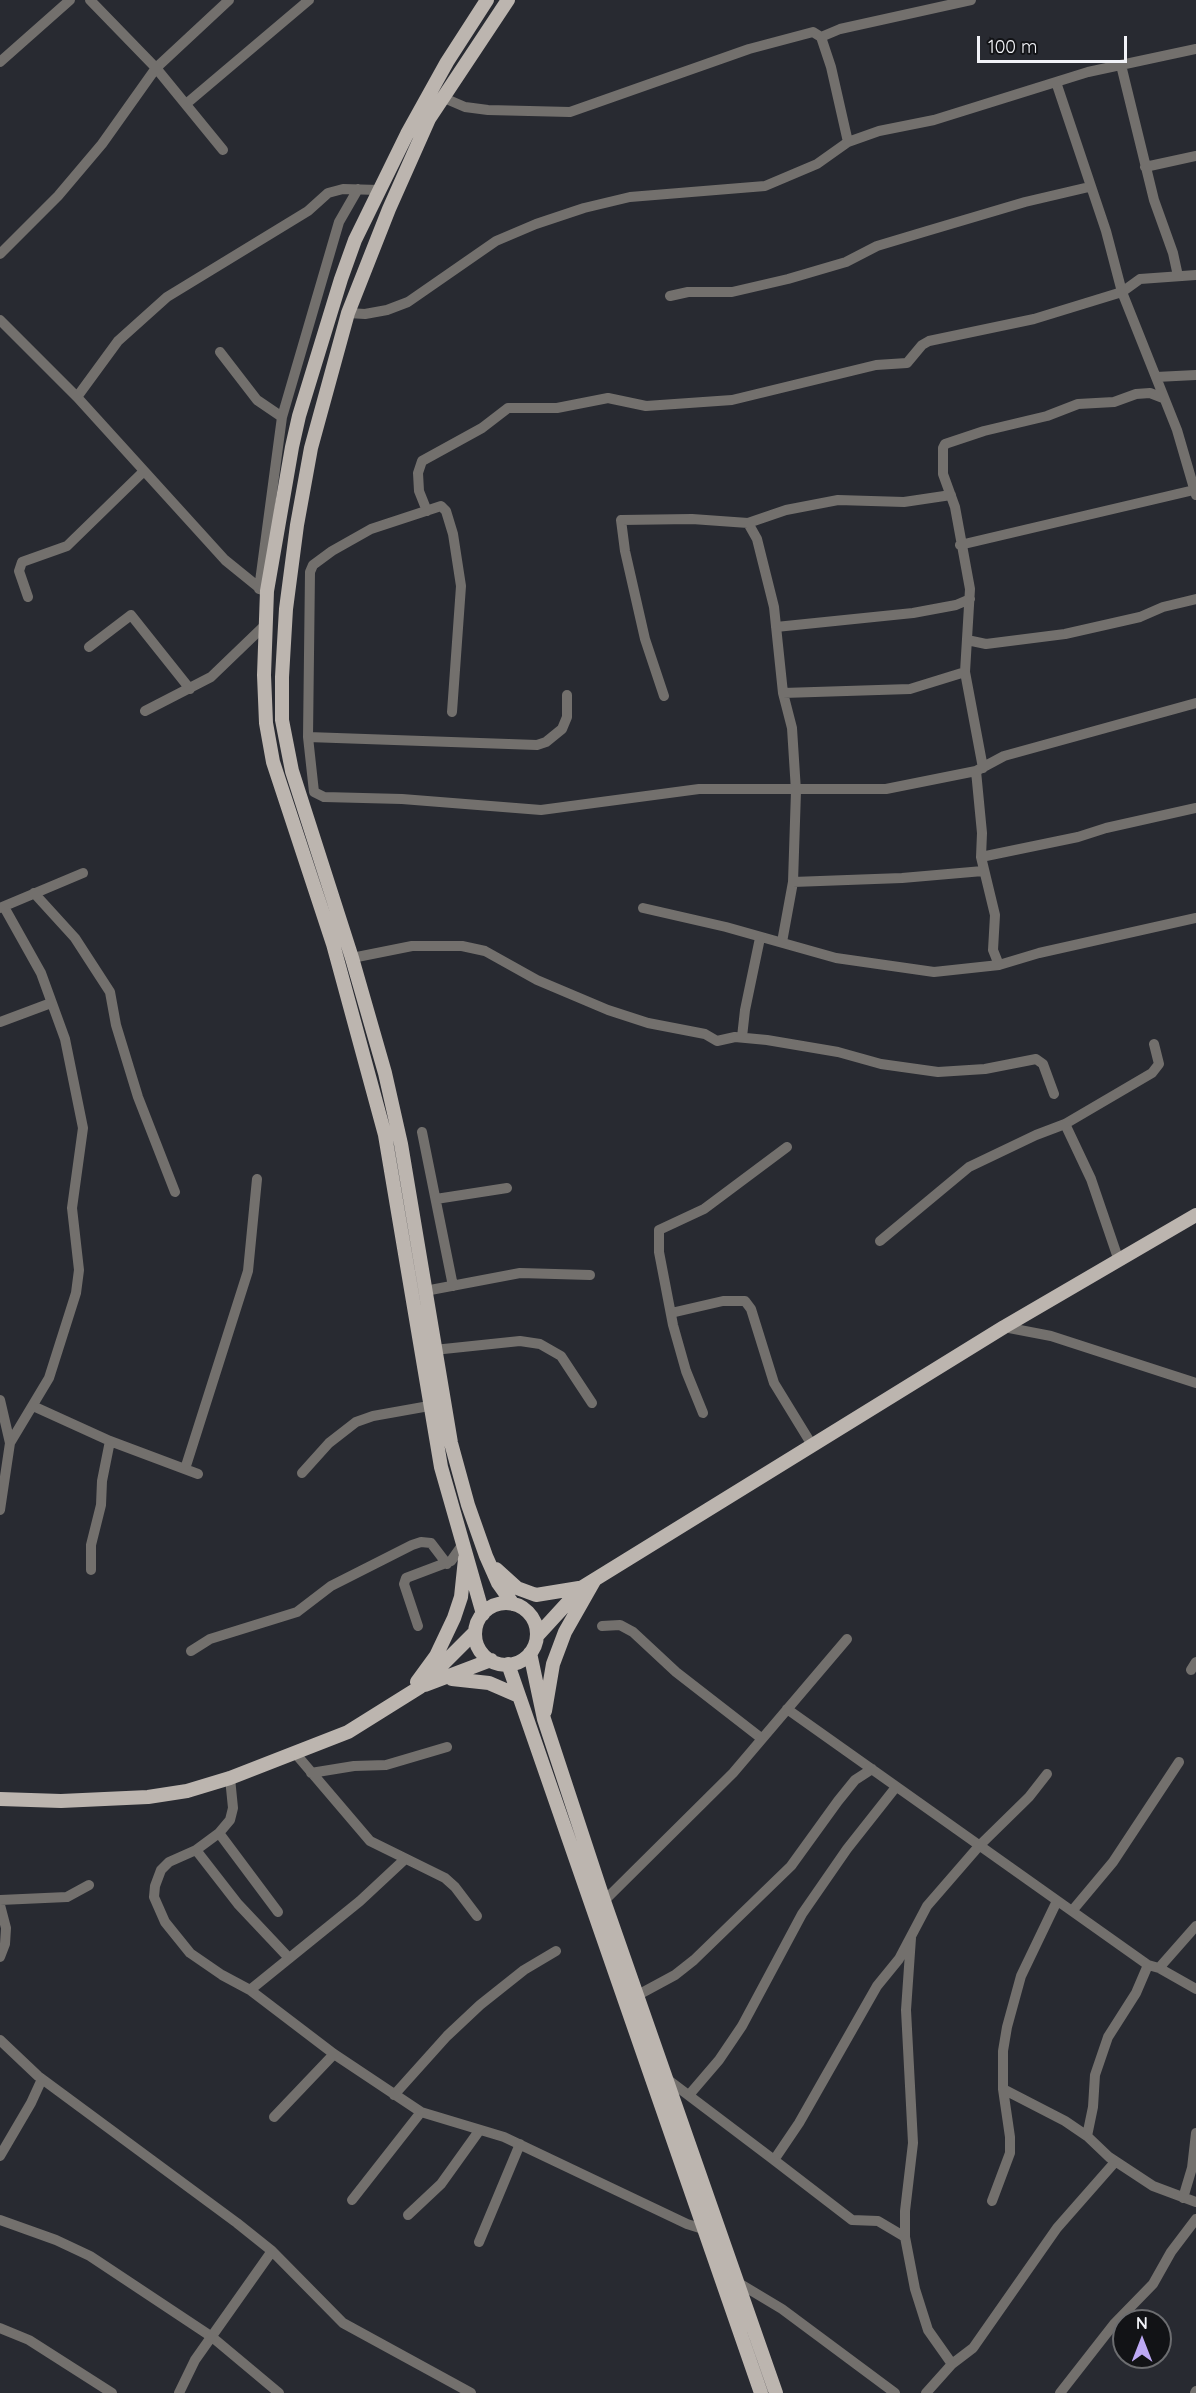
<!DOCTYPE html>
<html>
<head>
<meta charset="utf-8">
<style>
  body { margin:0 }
  #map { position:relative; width:1196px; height:2393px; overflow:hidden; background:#282a31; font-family:Quicksand,sans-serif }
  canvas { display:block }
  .north { position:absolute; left:1112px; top:2309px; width:60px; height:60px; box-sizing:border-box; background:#121316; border:2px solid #6c6d70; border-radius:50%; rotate:0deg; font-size:16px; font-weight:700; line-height:24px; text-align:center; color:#f2f3f8 }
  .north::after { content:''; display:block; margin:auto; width:21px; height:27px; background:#bda9f5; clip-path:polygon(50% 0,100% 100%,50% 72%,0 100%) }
  .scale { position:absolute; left:977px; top:36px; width:150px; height:27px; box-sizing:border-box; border:3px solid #f2f3f8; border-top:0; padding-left:8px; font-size:18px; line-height:21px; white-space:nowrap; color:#f2f3f8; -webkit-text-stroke:4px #121316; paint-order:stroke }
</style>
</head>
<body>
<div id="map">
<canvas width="1196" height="2393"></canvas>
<div class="north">N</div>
<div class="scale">100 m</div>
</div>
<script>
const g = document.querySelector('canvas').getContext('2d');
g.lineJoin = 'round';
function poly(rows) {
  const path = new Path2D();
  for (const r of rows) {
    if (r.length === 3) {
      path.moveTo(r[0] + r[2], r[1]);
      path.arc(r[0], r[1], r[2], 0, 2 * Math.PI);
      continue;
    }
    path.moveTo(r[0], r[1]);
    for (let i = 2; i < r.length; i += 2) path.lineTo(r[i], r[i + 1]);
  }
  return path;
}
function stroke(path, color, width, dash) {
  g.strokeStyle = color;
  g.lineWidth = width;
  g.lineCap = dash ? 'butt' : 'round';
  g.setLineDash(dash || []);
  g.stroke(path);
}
const minor = poly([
  [90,0,156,68,223,150],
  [821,37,840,29,971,0],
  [0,62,70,0],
  [1121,65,1154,200,1173,253,1178,276],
  [1056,82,1106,231,1122,292,1177,430,1196,495],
  [444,98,465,107,488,110,570,112,749,49,813,32,821,37,831,67,848,142],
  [186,104,309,0],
  [1145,167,1196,156],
  [0,254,58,196,102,144,156,68,229,0],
  [670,296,688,292,732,292,788,279,846,262,877,246,927,231,1025,202,1089,187],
  [348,313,365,314,387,310,408,302,496,241,536,224,584,208,630,197,765,186,817,164,848,142,879,131,934,120,1088,72,1196,49],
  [0,320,77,397,225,560,262,590],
  [220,352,257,400,282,417],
  [1156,377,1196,375],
  [77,397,118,341,167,297,308,211,328,193,343,189,379,190],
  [427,511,419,491,418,473,422,461,482,428,508,408,557,408,608,398,646,406,732,400,876,365,907,363,922,345,929,341,1034,319,1122,292,1140,279,1196,275],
  [748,523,757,539,774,607,783,693,792,728,796,791,793,882,782,942],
  [960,545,1194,490],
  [259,589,282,417,339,222,358,189],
  [28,597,19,571,22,562,67,546,144,471],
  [776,627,913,613,956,605,970,599],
  [967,640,986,644,1065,634,1140,617,1163,607,1196,599],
  [89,647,131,615,190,689],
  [783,693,910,689,965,672],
  [567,695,567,717,562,729,546,742,537,745,308,737,314,792,324,797,402,799,541,810,699,789,886,789,976,771,1004,756,1196,703],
  [664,696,645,639,625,551,621,520,692,519,748,523,786,510,838,500,904,502,951,495],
  [145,711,211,677,264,626],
  [308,737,310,572,313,565,332,551,371,529,441,506,446,511,453,534,461,586,452,712],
  [983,768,965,672,970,589,955,507,943,474,943,448,945,444,984,431,1047,416,1078,404,1114,402,1136,394,1150,393,1163,398],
  [976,771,982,833,981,857,995,915,993,950,999,965],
  [981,857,1078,837,1106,828,1196,808],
  [793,882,902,878,983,871],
  [34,893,75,938,110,992,116,1025,138,1097,175,1192],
  [4,907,41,973,65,1039,83,1128,72,1208,79,1270,76,1293,49,1378,10,1443],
  [0,908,83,873],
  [643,908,726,927,836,958,934,972,999,965,1039,953,1196,918],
  [352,958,412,946,462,946,485,951,537,980,608,1010,648,1023,705,1034,717,1041,735,1037,767,1040,838,1052,881,1064,938,1072,985,1069,1036,1059,1043,1064,1054,1094],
  [0,1022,51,1003],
  [742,1037,745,1010,760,938],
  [1065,1124,1091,1179,1119,1261],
  [422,1132,453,1286],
  [436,1199,507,1188],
  [880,1241,969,1167,1036,1135,1065,1124,1152,1073,1159,1064,1154,1044],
  [425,1291,520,1273,590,1275],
  [671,1313,723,1301,745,1301,751,1309,774,1383,812,1445],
  [1004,1327,1051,1336,1196,1383],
  [434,1350,520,1341,540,1344,561,1356,592,1403],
  [0,1400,10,1443,0,1510],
  [33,1406,110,1441,198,1474],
  [703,1413,686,1371,673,1325,659,1252,659,1230,704,1209,787,1147],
  [185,1469,248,1271,257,1179],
  [302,1473,329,1443,356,1422,373,1416,429,1406],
  [91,1570,91,1545,101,1505,102,1481,110,1441],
  [418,1626,404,1584,406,1578,451,1561,463,1544],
  [602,1626,620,1625,633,1632,676,1672,761,1738],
  [191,1651,210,1639,297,1612,331,1586,412,1545,421,1542,431,1543,447,1564],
  [1191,1670,1196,1662],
  [787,1709,1148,1965,1159,1968,1196,1989],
  [295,1753,370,1841,445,1878,455,1887,477,1916],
  [311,1773,354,1766,386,1765,447,1747],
  [230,1778,233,1808,230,1820,219,1833,196,1850,169,1862,161,1870,155,1886,154,1897,165,1922,190,1953,222,1975,250,1990,334,2054,421,2112,504,2137,687,2224,706,2230],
  [219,1833,278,1912],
  [196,1850,238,1904,288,1957],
  [0,1900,67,1897,89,1885],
  [604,1901,733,1773,847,1639],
  [0,1905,6,1928,5,1944,0,1957],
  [1072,1911,1113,1862,1179,1762],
  [911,1938,906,2010,913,2143,905,2211,905,2237,915,2289,928,2330,952,2364],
  [1159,1968,1196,1926],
  [250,1990,360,1901,404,1860],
  [638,1995,675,1975,694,1960,791,1866,838,1801,855,1780,872,1769],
  [0,2040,38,2076,237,2223,272,2251,343,2323,471,2393],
  [667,2079,774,2160,799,2123,877,1986,899,1959,927,1906,979,1846,1029,1797,1047,1774],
  [1003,2089,1065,2121,1087,2136,1109,2157,1153,2186,1196,2202],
  [394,2095,447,2036,480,2005,524,1970,556,1951],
  [689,2095,719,2060,742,2026,802,1914,847,1849,896,1787],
  [274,2117,334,2054],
  [1087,2136,1093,2107,1095,2075,1108,2037,1136,1993,1148,1965],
  [0,2156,31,2103,42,2079],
  [774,2160,852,2220,878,2221,905,2237],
  [1183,2198,1192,2168,1196,2133],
  [352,2200,421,2112],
  [992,2201,1010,2153,1010,2137,1003,2089,1003,2051,1007,2027,1021,1976,1057,1901],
  [408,2215,441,2184,479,2131],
  [0,2220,56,2240,90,2256,212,2337,279,2393],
  [479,2242,520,2144],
  [737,2282,782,2309,895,2393],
  [0,2328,29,2340,112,2393],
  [179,2393,195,2360,272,2251],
  [926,2393,952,2364,973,2348,1057,2228,1115,2162],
  [1060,2393,1114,2324,1153,2284,1171,2252,1196,2219],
  [1195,2393,1196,2391]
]);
const major = poly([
  [508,0,429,119,389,209,348,313,311,448,297,525,286,609,282,677,282,720,292,771,352,958,385,1073,401,1144,451,1443,468,1505,486,1556,498,1583,513,1604],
  [496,1569,517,1588,536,1595,579,1588],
  [506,1634,31],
  [483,1614,441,1467,385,1135,333,944,273,762,266,723,264,675,267,591,292,447,299,416,341,279,355,240,407,134,447,62,487,0],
  [537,1636,581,1588,1004,1327,1196,1215],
  [530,1653,544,1719,604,1901,776,2393],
  [508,1664,761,2393],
  [452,1679,489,1683,519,1696],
  [417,1682,436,1656,454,1618,461,1597,465,1559],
  [425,1685,491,1660],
  [545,1711,553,1664,565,1632,594,1581],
  [0,1799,61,1801,148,1797,187,1791,230,1778,348,1732,420,1687,475,1632]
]);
stroke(minor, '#73706d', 10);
stroke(major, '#bcb5af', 14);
</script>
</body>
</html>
